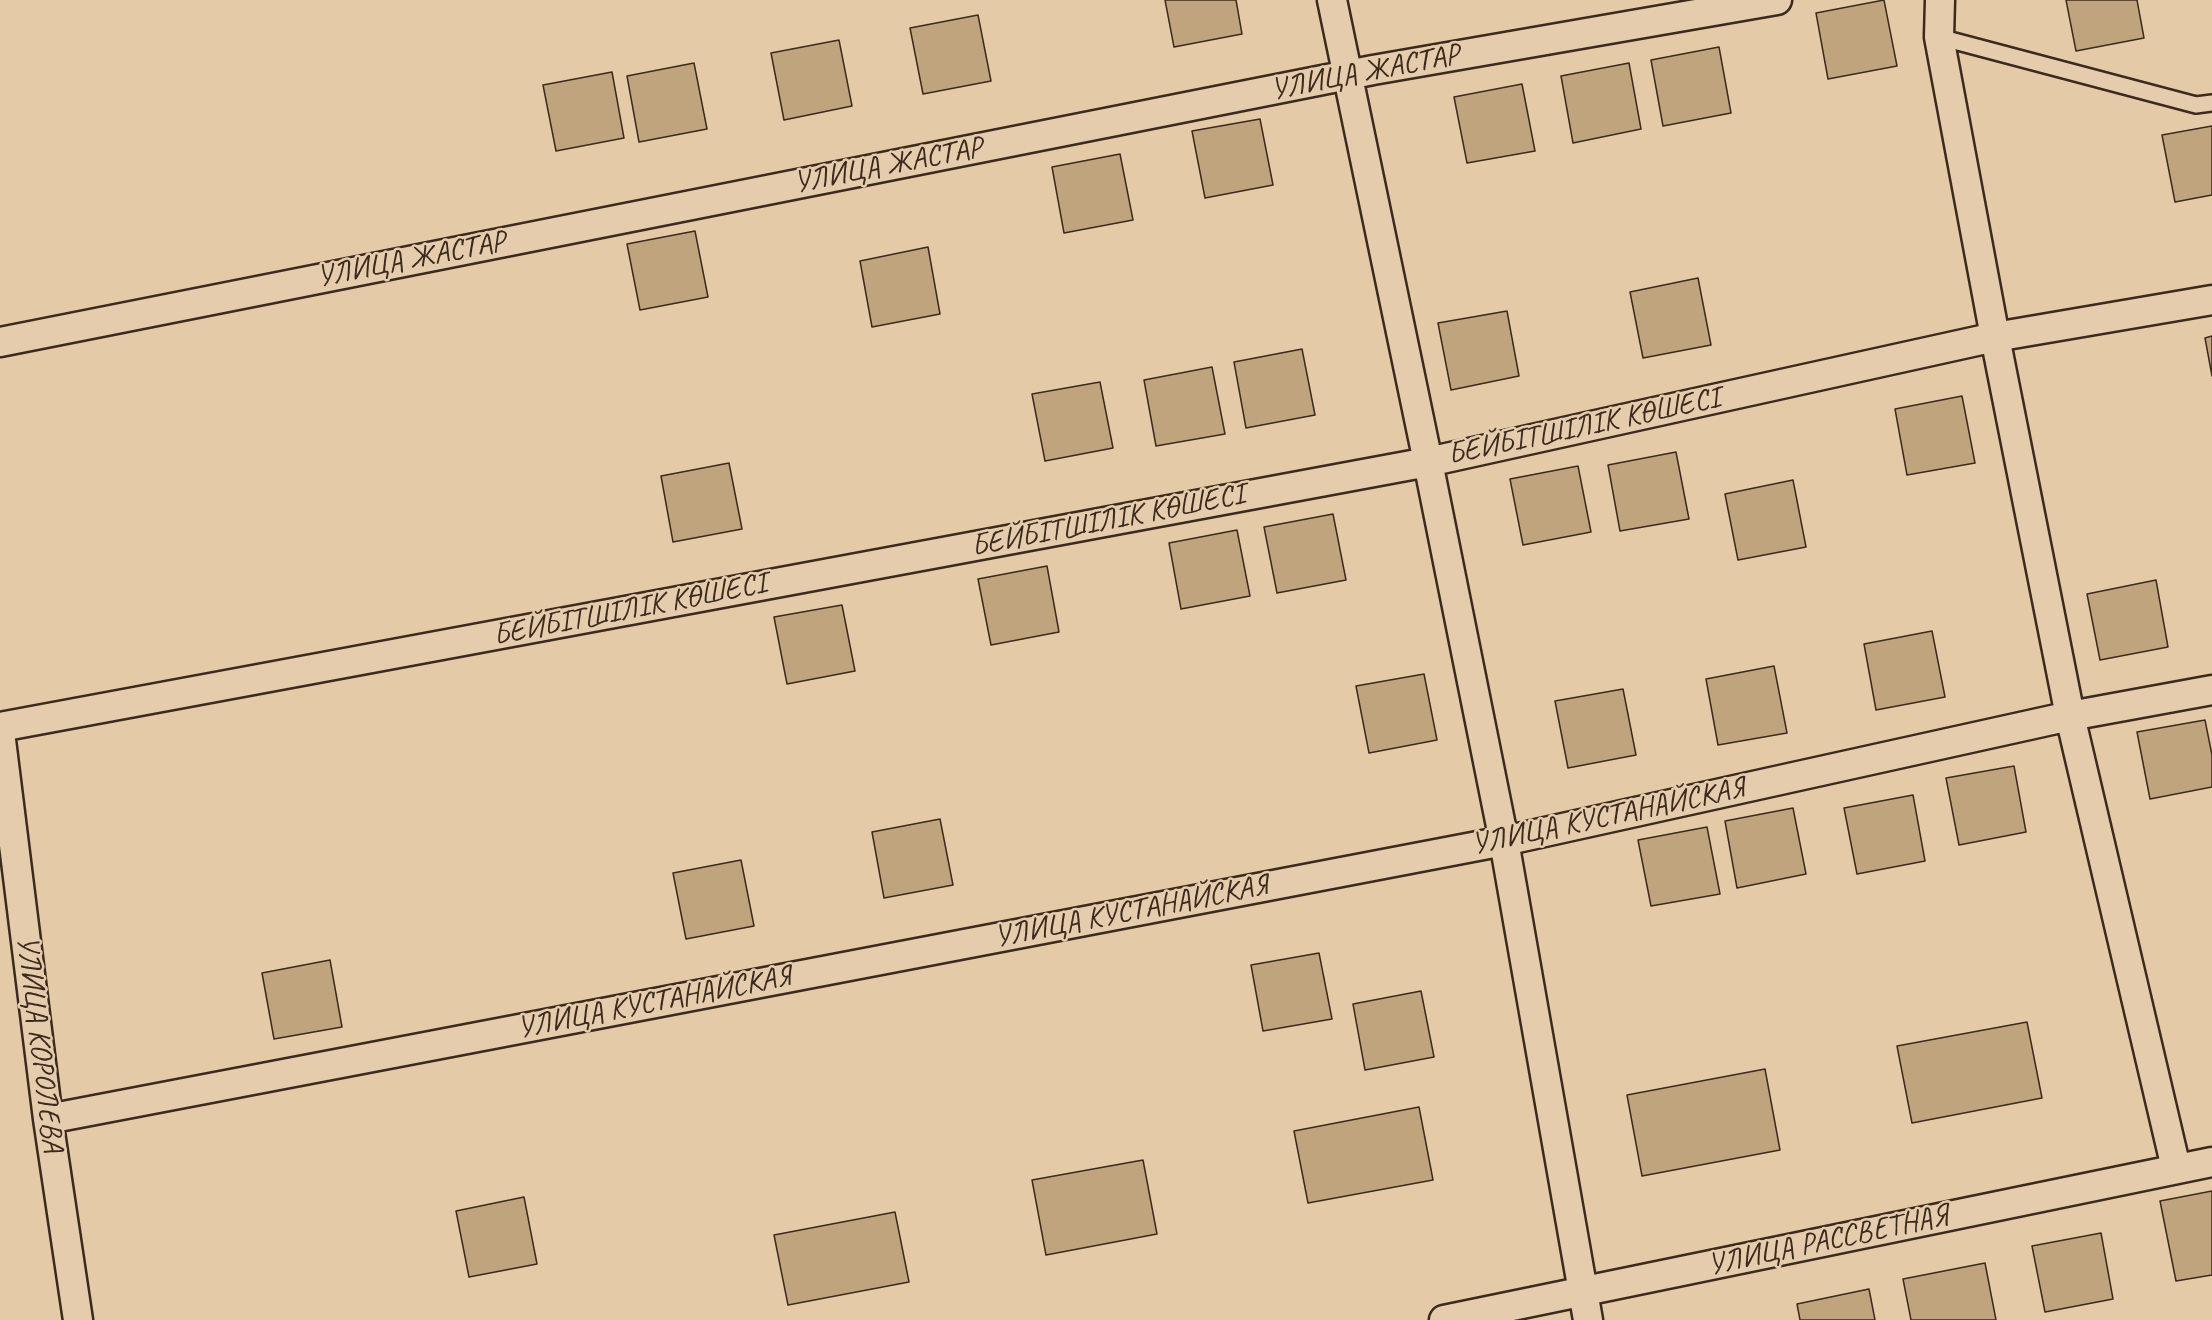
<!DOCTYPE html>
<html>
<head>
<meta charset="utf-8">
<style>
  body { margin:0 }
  canvas { display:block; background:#e5caa7 }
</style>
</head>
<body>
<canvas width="2212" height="1320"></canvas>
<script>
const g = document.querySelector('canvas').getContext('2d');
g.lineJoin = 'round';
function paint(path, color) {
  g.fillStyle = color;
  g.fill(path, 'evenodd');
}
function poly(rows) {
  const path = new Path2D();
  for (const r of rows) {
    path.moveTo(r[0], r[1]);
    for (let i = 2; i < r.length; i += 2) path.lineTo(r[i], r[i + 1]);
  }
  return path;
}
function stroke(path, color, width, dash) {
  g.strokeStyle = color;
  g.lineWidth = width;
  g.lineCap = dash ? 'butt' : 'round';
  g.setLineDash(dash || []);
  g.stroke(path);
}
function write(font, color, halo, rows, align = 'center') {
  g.font = font + ' Caveat,sans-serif';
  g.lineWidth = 5;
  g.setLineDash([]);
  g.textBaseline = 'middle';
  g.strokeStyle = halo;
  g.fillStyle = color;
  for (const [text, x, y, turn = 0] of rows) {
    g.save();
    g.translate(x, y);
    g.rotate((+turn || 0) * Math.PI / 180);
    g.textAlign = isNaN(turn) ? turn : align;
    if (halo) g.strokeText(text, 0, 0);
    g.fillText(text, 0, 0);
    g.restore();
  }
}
const building = poly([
  [1165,0,1236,0,1242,34,1174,47,1165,0],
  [1884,0,1897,66,1828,79,1816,13,1884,0],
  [2066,0,2137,0,2144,38,2076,51,2066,0],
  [978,15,991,81,923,94,910,28,978,15],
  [839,40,852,106,784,120,771,53,839,40],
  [1719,47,1731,113,1663,126,1651,60,1719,47],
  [694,63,707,129,639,142,627,76,694,63],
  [1629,63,1641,129,1573,143,1561,76,1629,63],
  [612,72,624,138,556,151,543,85,612,72],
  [1522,84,1535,151,1467,163,1454,97,1522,84],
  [1260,119,1273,185,1205,198,1192,131,1260,119],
  [2212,126,2212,195,2175,202,2162,135,2212,126],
  [1120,154,1133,220,1064,233,1052,167,1120,154],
  [695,231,708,297,640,310,627,244,695,231],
  [928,247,940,314,872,327,860,261,928,247],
  [1698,278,1711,345,1643,358,1630,292,1698,278],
  [1507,311,1519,376,1451,390,1438,323,1507,311],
  [2212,336,2212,376,2205,338,2212,336],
  [1302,349,1315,415,1246,428,1234,362,1302,349],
  [1212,367,1225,434,1156,446,1144,380,1212,367],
  [1100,382,1113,448,1045,461,1032,394,1100,382],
  [1962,396,1975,463,1907,475,1895,409,1962,396],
  [1676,452,1689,519,1620,531,1608,465,1676,452],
  [729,463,742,529,673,542,661,476,729,463],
  [1578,466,1591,532,1523,545,1510,479,1578,466],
  [1793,480,1806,547,1738,560,1725,494,1793,480],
  [1333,514,1346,580,1277,593,1264,527,1333,514],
  [1237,530,1250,596,1181,609,1169,543,1237,530],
  [1047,566,1059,632,991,645,978,579,1047,566],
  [2156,580,2168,647,2100,660,2087,594,2156,580],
  [842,605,855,671,787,684,774,617,842,605],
  [1932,631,1945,697,1876,710,1864,644,1932,631],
  [1774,666,1787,733,1718,745,1706,679,1774,666],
  [1424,674,1437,740,1369,753,1356,686,1424,674],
  [1623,689,1636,755,1568,768,1555,701,1623,689],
  [2205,720,2212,755,2212,787,2150,799,2137,732,2205,720],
  [2014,766,2026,832,1959,845,1946,778,2014,766],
  [1913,795,1925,861,1857,874,1844,808,1913,795],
  [1793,808,1806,874,1737,888,1725,821,1793,808],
  [940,819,953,885,884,898,872,832,940,819],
  [1707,827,1720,894,1651,906,1638,840,1707,827],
  [741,860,754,926,686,939,673,873,741,860],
  [1319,953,1332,1019,1263,1031,1251,965,1319,953],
  [330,960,342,1027,274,1039,262,973,330,960],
  [1421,991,1434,1057,1365,1070,1353,1004,1421,991],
  [2027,1022,2042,1098,1912,1123,1897,1046,2027,1022],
  [1765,1069,1780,1150,1642,1176,1627,1095,1765,1069],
  [1419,1107,1433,1180,1308,1203,1294,1131,1419,1107],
  [1143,1160,1157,1234,1046,1255,1032,1180,1143,1160],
  [2212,1191,2212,1275,2176,1281,2160,1201,2212,1191],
  [524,1197,537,1264,469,1277,456,1211,524,1197],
  [895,1212,909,1282,788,1305,774,1235,895,1212],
  [2101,1233,2113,1299,2045,1312,2032,1246,2101,1233],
  [1985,1263,1996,1320,1911,1320,1903,1279,1985,1263],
  [1869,1289,1875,1320,1800,1320,1797,1304,1869,1289]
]);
const service = poly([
  [1939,37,2196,105,2212,103]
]);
const minor = poly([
  [1332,0,1428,462,1504,841,1588,1320],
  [1940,0,1939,37,1995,337,2070,716,2176,1168],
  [0,342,1373,70,1777,0],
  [0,727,1428,462,1995,337,2212,300],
  [0,732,48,1119,78,1320],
  [48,1119,1504,841,2070,716,2212,690],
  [1444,1320,2212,1162]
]);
const streetNames = [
  ["УЛИЦА ЖАСТАР",1365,73,-11],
  ["УЛИЦА ЖАСТАР",888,166,-11],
  ["УЛИЦА ЖАСТАР",411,260,-11],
  ["БЕЙБІТШІЛІК КӨШЕСІ",1584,427,-12],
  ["БЕЙБІТШІЛІК КӨШЕСІ",1108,521,-11],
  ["БЕЙБІТШІЛІК КӨШЕСІ",630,610,-11],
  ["УЛИЦА КУСТАНАЙСКАЯ",1608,817,-12],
  ["УЛИЦА КУСТАНАЙСКАЯ",1131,912,-11],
  ["УЛИЦА КУСТАНАЙСКАЯ",654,1003,-11],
  ["УЛИЦА КОРОЛЕВА",39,1044,83],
  ["УЛИЦА РАССВЕТНАЯ",1828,1241,-12]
];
paint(building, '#c0a47d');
stroke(building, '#3b2a1e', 1.5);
stroke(service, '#3b2a1e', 20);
stroke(minor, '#3b2a1e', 33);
stroke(service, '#e5ccad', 15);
stroke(minor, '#e5ccad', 28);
write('30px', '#3b2a1e', '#e5ccad', streetNames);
</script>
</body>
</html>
